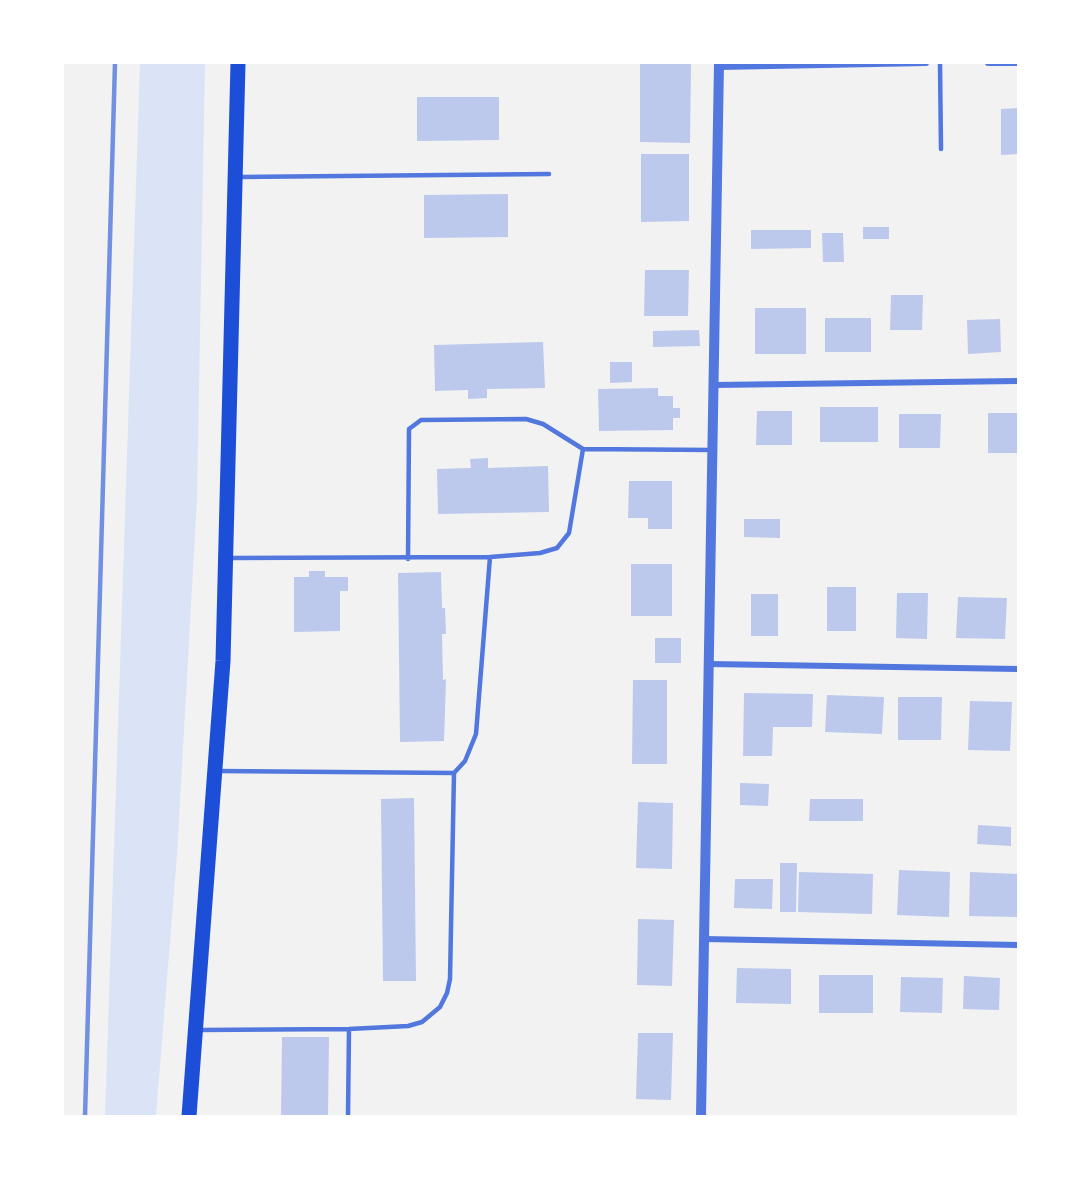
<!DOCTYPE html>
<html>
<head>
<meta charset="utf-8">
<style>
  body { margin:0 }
  #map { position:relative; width:1081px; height:1179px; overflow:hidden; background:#f2f2f2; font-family:"Fira Sans",sans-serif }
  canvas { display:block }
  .frame { position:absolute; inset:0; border:64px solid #fff; pointer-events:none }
</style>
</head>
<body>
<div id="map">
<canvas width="1081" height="1179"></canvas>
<div class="frame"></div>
</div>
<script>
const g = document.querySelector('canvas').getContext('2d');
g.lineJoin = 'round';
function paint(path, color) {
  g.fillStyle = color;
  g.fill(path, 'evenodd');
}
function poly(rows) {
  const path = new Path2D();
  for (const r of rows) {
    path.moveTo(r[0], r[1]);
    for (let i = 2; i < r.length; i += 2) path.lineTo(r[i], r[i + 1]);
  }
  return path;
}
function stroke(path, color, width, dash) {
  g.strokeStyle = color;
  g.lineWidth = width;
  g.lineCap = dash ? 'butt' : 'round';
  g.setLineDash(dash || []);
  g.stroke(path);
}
const green = poly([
  [140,63,205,63,197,499,177,855,156,1116,105,1116]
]);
const building = poly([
  [640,63,691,63,690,143,640,142],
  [417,97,499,97,499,140,417,141],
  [1018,108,1018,154,1001,155,1001,109],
  [641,154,689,154,689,221,641,222],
  [508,194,508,237,424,238,424,195],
  [863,227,889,227,889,239,863,239],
  [751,230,811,230,811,248,751,249],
  [822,233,843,233,844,262,823,262],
  [645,270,689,270,688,316,644,316],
  [891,295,923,295,922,330,890,330],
  [755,308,806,308,806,354,755,354],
  [825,318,871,318,871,352,825,352],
  [1000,319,1001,352,968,354,967,320],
  [699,330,700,346,653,347,653,331],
  [543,342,545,388,487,389,487,398,468,399,468,390,435,391,434,345],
  [610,362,632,362,632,382,610,383],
  [658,388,658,396,673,396,673,408,680,408,680,418,673,418,673,430,599,431,598,389],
  [820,407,878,407,878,442,820,442],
  [757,411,792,411,792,445,756,445],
  [988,413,1018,413,1018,453,988,453],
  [899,414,941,414,940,448,899,448],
  [488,458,488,468,548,466,549,512,438,514,437,469,471,468,470,459],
  [629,481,672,481,672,529,648,529,648,518,628,518],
  [744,519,780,519,780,538,744,537],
  [631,564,672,564,672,616,631,616],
  [309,571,325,571,325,577,348,577,348,591,340,591,340,631,294,632,294,577,309,577],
  [441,572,442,608,445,608,446,634,442,634,443,680,446,679,444,741,400,742,398,573],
  [827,587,856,587,856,631,827,631],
  [897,593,928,593,927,639,896,638],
  [751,594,778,594,778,636,751,636],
  [958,597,1007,598,1005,639,956,638],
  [655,638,681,638,681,663,655,663],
  [633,680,667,680,667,764,632,764],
  [744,693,813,694,812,727,773,727,772,756,743,756],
  [827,695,884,697,882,734,825,732],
  [898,697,942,697,941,740,898,740],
  [970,701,1012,702,1010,751,968,750],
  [740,783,769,784,768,806,740,805],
  [414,798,416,981,383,981,381,799],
  [810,799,863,799,863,821,809,821],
  [638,802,673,803,672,869,636,868],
  [978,825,1011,827,1011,846,977,844],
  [780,863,797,863,796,912,780,912],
  [899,870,950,872,949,917,897,915],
  [799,872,873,874,872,914,798,912],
  [970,872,1018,874,1018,917,969,916],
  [735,879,773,879,772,909,734,908],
  [638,919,674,920,672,986,637,985],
  [737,968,791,969,791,1004,736,1003],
  [819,975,873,975,873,1013,819,1013],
  [964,976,1000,978,999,1010,963,1009],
  [901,977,943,978,942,1013,900,1012],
  [638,1033,673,1033,671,1100,636,1099],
  [282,1037,329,1037,328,1116,281,1116]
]);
const service = poly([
  [940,63,941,149],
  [239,177,549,174],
  [490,557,540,553,557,548,569,533,583,449],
  [229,558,490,557,476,734,465,761,454,773],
  [408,559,409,429,421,420,526,419,543,424,583,449,712,450],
  [218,771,454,773,450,979,447,993,440,1007,422,1022,408,1026,349,1029],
  [199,1030,349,1029,348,1116]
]);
const minor = poly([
  [988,63,1018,63],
  [719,67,926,63],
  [714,385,1018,381],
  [710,664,1018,669],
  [704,939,1018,945]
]);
const tertiary = poly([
  [701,1116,719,63]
]);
const primary = poly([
  [189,1116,223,661,238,63]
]);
const rail = poly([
  [85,1116,115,63]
]);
paint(green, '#dbe4f7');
paint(building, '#bdc9ec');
stroke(service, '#5277de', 4.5);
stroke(minor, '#5277de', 6);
stroke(tertiary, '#5277de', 10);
stroke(primary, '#1d4ed8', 15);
stroke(rail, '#7290e2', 4.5);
</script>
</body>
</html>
